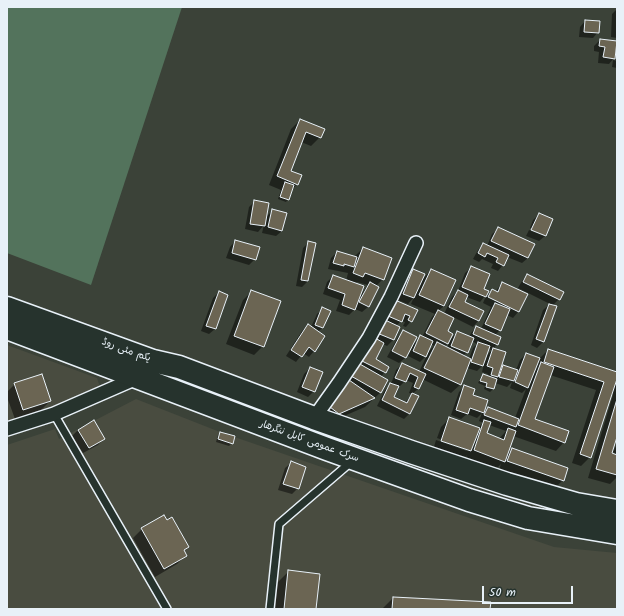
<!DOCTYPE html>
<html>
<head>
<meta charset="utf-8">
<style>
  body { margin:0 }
  #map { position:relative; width:624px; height:616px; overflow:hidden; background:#3b4238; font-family:Kalam,sans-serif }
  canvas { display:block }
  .frame { position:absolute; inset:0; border:8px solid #e8f1f8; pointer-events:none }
  .scale { position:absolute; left:482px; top:586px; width:91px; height:18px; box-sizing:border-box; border:2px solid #e8f1f8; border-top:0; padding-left:5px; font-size:12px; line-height:14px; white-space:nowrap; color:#e8f1f8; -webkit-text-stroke:3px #26332d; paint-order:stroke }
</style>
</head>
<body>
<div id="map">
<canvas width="624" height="616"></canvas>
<div class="frame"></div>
<div class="scale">50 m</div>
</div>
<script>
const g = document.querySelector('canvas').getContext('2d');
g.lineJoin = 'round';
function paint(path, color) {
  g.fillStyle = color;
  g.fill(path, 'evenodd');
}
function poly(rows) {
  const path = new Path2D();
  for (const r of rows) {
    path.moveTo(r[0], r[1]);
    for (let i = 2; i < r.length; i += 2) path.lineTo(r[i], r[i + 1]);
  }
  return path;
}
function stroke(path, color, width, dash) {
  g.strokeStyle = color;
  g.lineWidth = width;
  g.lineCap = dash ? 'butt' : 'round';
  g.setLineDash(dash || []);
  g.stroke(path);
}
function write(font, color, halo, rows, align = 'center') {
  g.font = font + ' Kalam,"Playpen Sans Arabic",sans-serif';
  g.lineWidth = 3;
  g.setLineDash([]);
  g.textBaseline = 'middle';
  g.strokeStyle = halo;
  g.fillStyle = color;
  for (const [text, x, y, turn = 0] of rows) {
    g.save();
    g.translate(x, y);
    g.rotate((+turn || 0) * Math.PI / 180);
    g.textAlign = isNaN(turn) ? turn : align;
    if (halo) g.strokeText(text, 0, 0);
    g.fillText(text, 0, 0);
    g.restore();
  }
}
const built = poly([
  [7,345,97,378,102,393,7,429],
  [136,399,220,432,554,547,617,553,617,609,7,609,7,445,55,429,59,439]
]);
const green = poly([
  [7,7,182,7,91,285,7,253]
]);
const shadow = poly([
  [617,9,617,38,611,37,612,14],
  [585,21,598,32,593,38,579,37,580,27],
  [600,40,617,45,617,54,615,54,614,58,609,64,598,63,599,52,594,51,594,46],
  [613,60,617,61,617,68,612,67],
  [300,120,320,137,311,146,301,142,290,171,297,184,292,190,288,199,286,202,278,199,281,190,269,185,291,129],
  [255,201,265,218,273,210,282,231,276,236,262,233,264,225,258,232,245,229,249,207],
  [539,214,552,220,545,236,539,241,526,236,529,230,544,236,544,234,530,228,533,220],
  [498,229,528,258,522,263,507,257,503,265,498,271,491,268,493,264,482,259,479,262,473,259,478,250,483,244,487,246,492,234],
  [235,241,255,259,249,265,226,258,230,247],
  [308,243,308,281,302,287,296,286,303,248],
  [363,248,383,279,376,286,378,288,368,307,362,312,355,309,349,315,336,311,340,300,323,294,327,282,333,276,346,281,348,273,328,269,331,258,337,252,354,257],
  [357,282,368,285,360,296,355,284],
  [471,268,485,296,480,302,466,297,464,302,483,311,478,321,473,327,453,317,446,332,450,340,457,332,469,337,471,333,476,327,481,329,491,307,483,303,486,296,492,290,495,292,502,283,527,295,518,312,513,318,507,315,500,330,495,335,497,344,493,349,504,353,499,370,503,366,516,370,520,360,526,354,539,359,548,350,617,373,614,386,617,383,617,439,616,438,611,454,617,456,617,477,610,484,588,478,613,395,611,394,590,457,581,466,572,463,596,390,550,375,534,420,564,442,556,451,513,436,506,455,512,449,563,480,554,489,499,470,501,464,495,470,465,459,467,455,462,460,433,450,436,440,467,451,467,449,437,438,441,427,449,419,478,428,483,423,479,421,482,413,477,418,467,414,461,419,451,415,459,392,465,386,471,395,487,401,483,413,488,408,515,418,526,389,522,393,510,388,512,382,507,387,495,383,493,389,490,392,484,389,485,386,478,383,483,375,487,377,488,374,482,372,484,364,477,371,467,368,460,385,451,393,422,379,418,389,412,394,410,413,404,419,377,406,385,390,391,384,396,370,402,364,419,372,427,355,420,362,408,356,413,346,412,345,405,358,399,363,387,357,398,337,403,332,412,345,421,337,422,337,432,317,435,314,411,304,414,297,408,304,398,300,408,276,414,270,421,281,431,270,444,306,438,311,444,314,452,297,458,291,465,273],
  [450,341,447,348,444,347],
  [472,341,477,344,473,348,469,359,463,356,467,352],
  [431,344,434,346,427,353],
  [488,349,492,350,486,356],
  [406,380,413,383,409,393,412,394,405,403,392,397,397,387,399,387],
  [489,425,506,431,499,439,486,434],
  [527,275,559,299,552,306,556,307,543,342,537,348,531,345,543,310,550,304,518,288,522,281],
  [252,291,263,346,254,355,226,344,243,300],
  [219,292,215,329,209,334,201,331,213,298],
  [390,307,416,310,411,321,406,327,403,326,405,322,401,321,396,326,399,327,393,340,387,346,383,344,374,360,388,367,381,377,381,392,365,407,330,422,322,416,341,390,348,383,346,382],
  [323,309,329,312,322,328,318,332,314,351,309,357,303,353,296,362,286,356,302,331,308,325,311,327,317,314],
  [310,368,314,391,308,397,297,392,304,374],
  [15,384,50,401,41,410,15,419,7,397,7,392],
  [93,422,103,439,98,445,83,453,72,436,78,430],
  [221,433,232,443,229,446,216,442,218,435],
  [617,444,617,454,613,452],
  [291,463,298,488,292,494,278,490,285,468],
  [142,529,188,547,184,551,186,555,177,564,155,577,133,538],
  [289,571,315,609,274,609,277,583],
  [393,598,489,609,382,609]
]);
const building = poly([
  [585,20,600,21,599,33,584,32,585,20],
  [600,39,617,41,615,59,603,57,605,47,599,46,600,39],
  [300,119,325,129,321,138,306,132,291,171,302,175,298,185,277,176,300,119],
  [285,182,294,185,289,200,280,197,285,182],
  [254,200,269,203,265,226,250,224,254,200],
  [272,209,287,213,282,231,268,227,272,209],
  [539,213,553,219,546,236,531,230,539,213],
  [498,227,535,244,528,258,491,241,498,227],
  [235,240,260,247,256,260,232,253,235,240],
  [308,241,316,243,308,281,301,280,308,241],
  [483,243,509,255,504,266,496,262,498,258,487,253,485,257,478,253,483,243],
  [363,247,392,258,384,280,365,273,363,277,353,273,363,247],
  [337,251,357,257,354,267,344,264,344,266,333,263,337,251],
  [471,266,490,274,484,289,489,291,486,297,462,287,471,266],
  [413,269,425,274,414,298,403,294,413,269],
  [431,269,456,280,444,306,419,295,431,269],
  [527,274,564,292,560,300,523,282,527,274],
  [333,275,364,286,355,310,342,305,345,294,328,288,333,275],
  [370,282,379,287,369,307,359,302,370,282],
  [502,282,528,294,519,312,488,297,492,289,498,292,502,282],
  [251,290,281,301,264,347,234,336,251,290],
  [458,290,468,295,465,302,484,311,479,321,449,307,458,290],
  [219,291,228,295,216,329,206,326,219,291],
  [395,300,418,310,412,322,408,320,410,316,405,314,402,322,388,316,395,300],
  [495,303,510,309,501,331,485,324,495,303],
  [549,304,557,306,544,342,536,339,549,304],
  [322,307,331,311,323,328,315,325,322,307],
  [438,310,454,318,448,331,453,334,448,344,426,333,438,310],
  [383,319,400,327,394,340,377,333,383,319],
  [308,324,325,336,315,352,309,347,302,357,291,350,308,324],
  [476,326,501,337,498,345,473,334,476,326],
  [403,330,417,337,406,358,392,351,403,330],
  [457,331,474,338,468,353,451,346,457,331],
  [420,335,433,341,426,357,413,351,420,335],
  [375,338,384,343,376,359,389,367,386,373,362,361,375,338],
  [437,342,471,359,461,385,424,368,437,342],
  [478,342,490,346,483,366,471,362,478,342],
  [493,348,506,352,498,377,491,375,493,368,487,366,493,348],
  [548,349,617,372,617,379,591,458,580,454,604,382,544,362,548,349],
  [526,353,540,358,528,388,515,382,526,353],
  [541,362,554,367,535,419,569,431,565,443,518,425,541,362],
  [358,363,388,380,381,393,351,376,358,363],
  [402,363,426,374,419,389,414,387,418,377,410,373,406,382,395,378,402,363],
  [503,365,518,370,514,381,499,377,503,365],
  [310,367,323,372,315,392,302,387,310,367],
  [42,374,51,401,23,410,14,383,42,374],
  [483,374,497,379,494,389,486,387,487,383,480,381,483,374],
  [349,380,375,398,339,414,330,407,349,380],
  [390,383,399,386,394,397,407,403,412,393,419,396,410,414,382,400,390,383],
  [464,385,475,389,473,395,488,400,484,413,470,408,468,414,456,410,464,385],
  [617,399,617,437,612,453,617,455,617,475,596,469,617,399],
  [488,407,519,419,516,427,484,415,488,407],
  [449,417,480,428,471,451,441,441,449,417],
  [94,420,105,439,89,448,78,430,94,420],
  [484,420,491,422,487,433,504,440,508,428,516,431,505,462,474,450,484,420],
  [220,432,235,436,233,444,218,439,220,432],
  [512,448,568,468,564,481,507,461,512,448],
  [291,461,306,467,299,489,283,484,291,461],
  [164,515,167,520,172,517,189,547,184,550,187,556,164,569,141,528,164,515],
  [288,570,320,574,316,609,284,609,288,570],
  [393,597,491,602,490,609,392,609,393,597]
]);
const service = poly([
  [54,414,167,609],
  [270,609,279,524,351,462]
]);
const minor = poly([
  [314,418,339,383,369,338,391,297,416,243],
  [7,429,54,414,139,377]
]);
const trunk = poly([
  [7,308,153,361,179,367,314,418,411,452,507,484,576,504,617,511],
  [7,328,327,449,469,500,528,518,617,533]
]);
const streetNames = [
  ["یکم مئی روڈ",126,351,20],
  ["سرک عمومی کابل ننگرهار",309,442,20]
];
paint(built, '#494c40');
paint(green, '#53735c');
paint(shadow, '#0007');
paint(building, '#6b6553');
stroke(building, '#e8f1f8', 1);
stroke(service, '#e8f1f8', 10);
stroke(minor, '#e8f1f8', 16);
stroke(trunk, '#e8f1f8', 25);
stroke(service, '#26332d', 7);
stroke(minor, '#26332d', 13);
stroke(trunk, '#26332d', 22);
write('10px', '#e8f1f8', '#26332d', streetNames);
</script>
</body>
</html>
